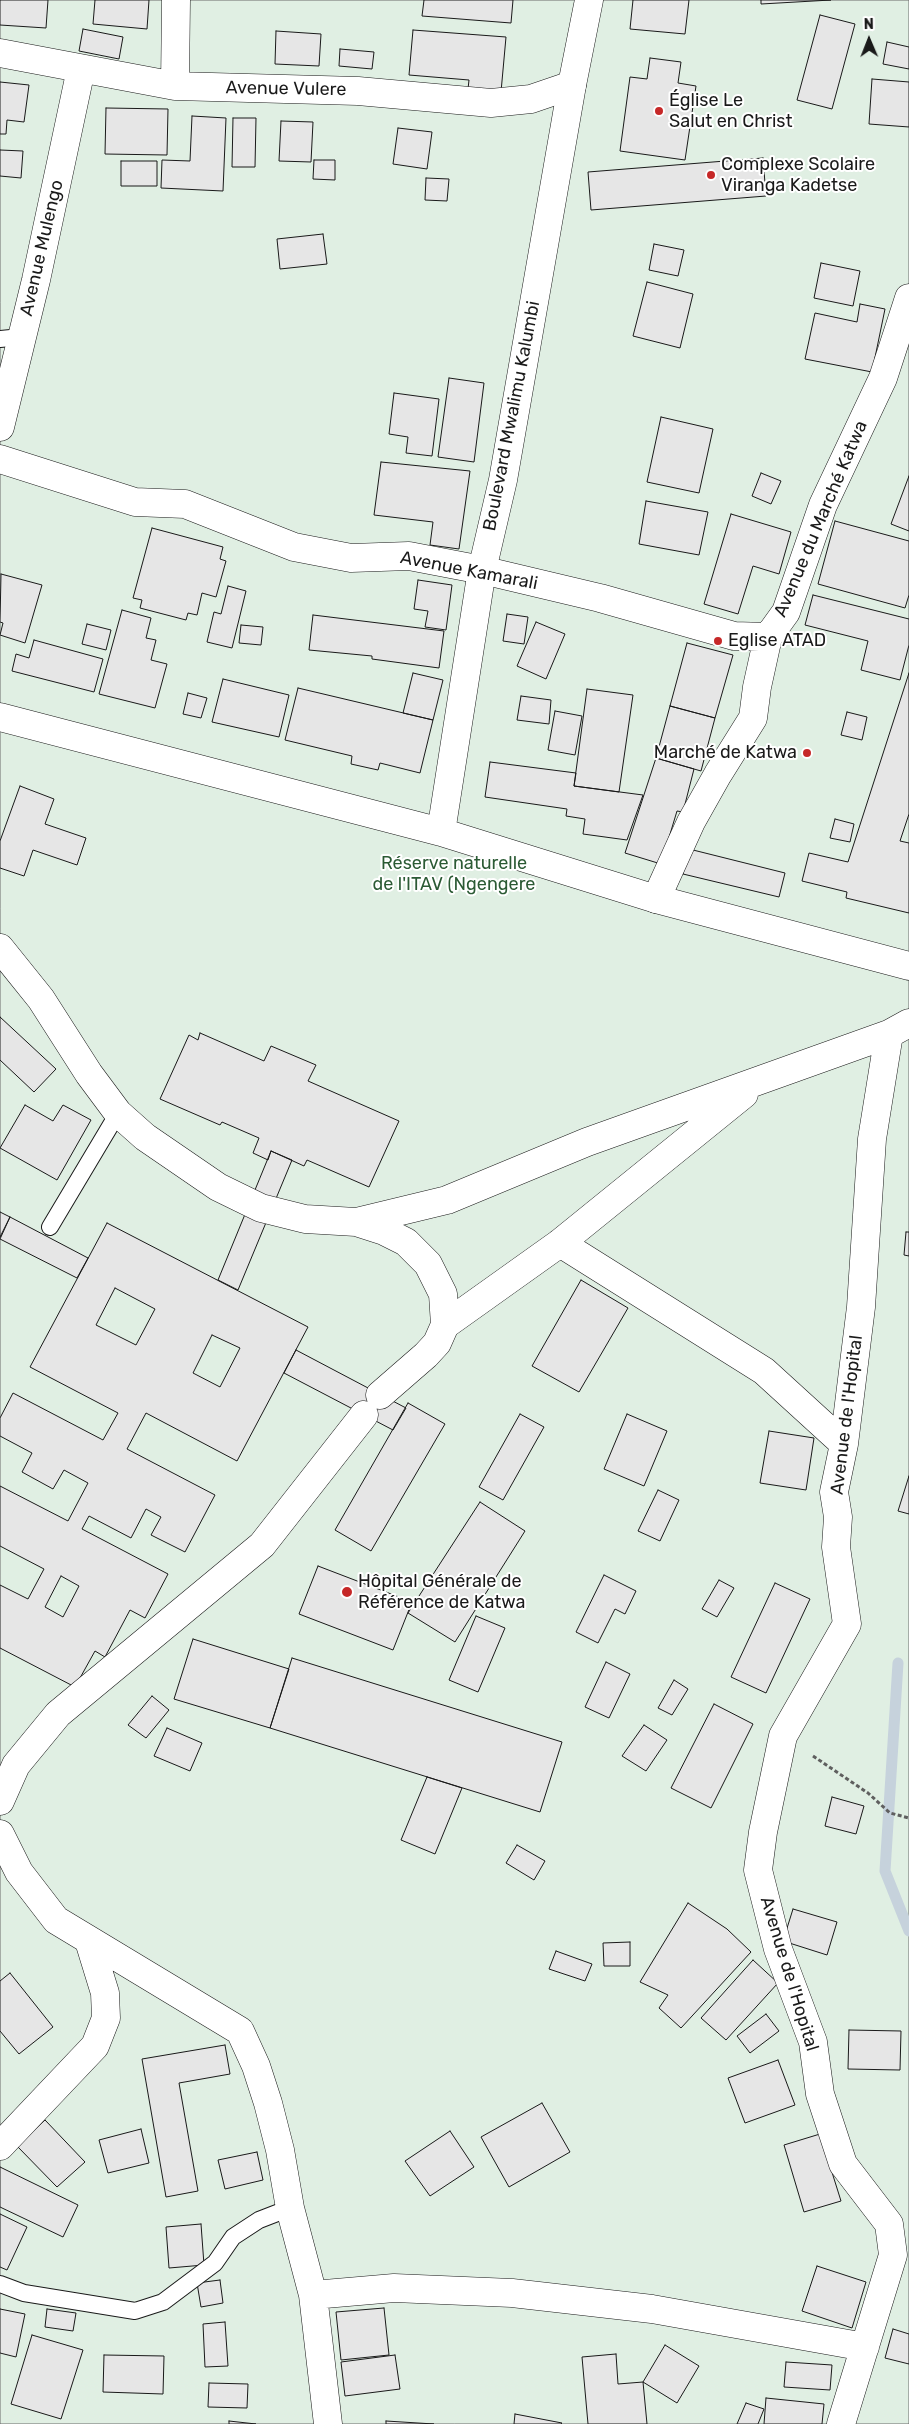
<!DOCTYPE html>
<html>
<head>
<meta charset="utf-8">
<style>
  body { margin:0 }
  #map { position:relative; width:909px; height:2424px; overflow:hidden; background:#fff; font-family:Rubik,sans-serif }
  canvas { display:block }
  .north { position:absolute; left:844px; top:15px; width:50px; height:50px; -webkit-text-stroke:4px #fff; paint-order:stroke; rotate:359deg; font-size:14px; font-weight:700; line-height:20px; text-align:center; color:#1a1a1a }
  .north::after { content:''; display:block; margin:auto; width:18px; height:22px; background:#1a1a1a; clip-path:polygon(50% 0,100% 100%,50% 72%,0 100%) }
</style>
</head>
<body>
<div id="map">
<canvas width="909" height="2424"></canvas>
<div class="north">N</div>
</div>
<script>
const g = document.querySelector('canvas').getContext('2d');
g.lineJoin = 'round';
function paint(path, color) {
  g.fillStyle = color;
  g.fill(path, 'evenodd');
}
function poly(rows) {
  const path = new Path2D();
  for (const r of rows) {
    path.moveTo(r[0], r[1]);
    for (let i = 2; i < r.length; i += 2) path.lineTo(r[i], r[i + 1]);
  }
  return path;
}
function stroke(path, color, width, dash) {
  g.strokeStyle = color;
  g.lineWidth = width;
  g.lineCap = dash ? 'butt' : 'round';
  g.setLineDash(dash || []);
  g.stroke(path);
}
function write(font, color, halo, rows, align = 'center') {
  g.font = font + ' Rubik,sans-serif';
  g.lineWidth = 4;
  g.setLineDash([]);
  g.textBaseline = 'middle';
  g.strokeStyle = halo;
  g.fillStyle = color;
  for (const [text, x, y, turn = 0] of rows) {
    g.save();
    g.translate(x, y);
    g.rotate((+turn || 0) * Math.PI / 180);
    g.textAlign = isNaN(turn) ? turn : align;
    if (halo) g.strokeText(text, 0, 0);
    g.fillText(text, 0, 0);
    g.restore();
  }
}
const green = poly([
  [0,0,909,0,909,2424,0,2424,0,0]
]);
const stream = poly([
  [898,1663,885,1871,909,1931]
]);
const building = poly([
  [0,0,48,0,46,28,0,25,0,0],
  [95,0,149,0,147,29,93,24,95,0],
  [424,0,513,0,511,23,422,16,424,0],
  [633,0,689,0,685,34,630,29,633,0],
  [761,0,831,0,761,4,761,0],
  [820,15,855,24,832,109,797,100,820,15],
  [83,29,123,37,119,59,79,51,83,29],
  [413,30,506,37,501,92,468,89,469,80,409,75,413,30],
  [276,31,321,34,319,66,275,64,276,31],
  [887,42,909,47,909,69,883,64,887,42],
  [340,49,374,52,372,69,339,66,340,49],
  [650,58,681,62,678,83,696,86,685,160,620,151,630,77,647,79,650,58],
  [872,79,909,82,909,127,869,124,872,79],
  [0,82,29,85,24,122,7,120,6,134,0,134,0,82],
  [106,108,168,109,167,155,105,154,106,108],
  [192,116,226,118,223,191,161,188,162,160,190,161,192,116],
  [233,118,256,118,255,167,232,167,233,118],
  [281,121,313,122,311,162,279,161,281,121],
  [398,128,432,132,427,169,393,164,398,128],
  [0,150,23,151,21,178,0,176,0,150],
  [763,158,766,196,591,210,588,172,763,158],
  [314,160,335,160,335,180,313,179,314,160],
  [121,161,157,161,157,186,121,186,121,161],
  [426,178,449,179,447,201,425,200,426,178],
  [323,234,327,264,280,269,277,239,323,234],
  [654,244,684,250,678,276,649,270,654,244],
  [821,263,860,271,853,306,814,298,821,263],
  [647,282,693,294,680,348,633,336,647,282],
  [860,304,885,309,872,372,805,359,815,313,857,322,860,304],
  [449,378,484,383,474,462,438,457,449,378],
  [394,393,439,399,432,456,406,453,408,437,389,434,394,393],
  [661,417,713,429,699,493,647,482,661,417],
  [381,462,470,471,459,549,430,545,433,522,374,515,381,462],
  [761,473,781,481,771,504,752,496,761,473],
  [909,476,909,531,891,524,909,476],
  [646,501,708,512,699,555,639,544,646,501],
  [731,514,791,532,779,574,753,566,738,614,704,604,731,514],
  [835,521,909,541,909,595,905,608,818,584,835,521],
  [152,528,223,547,220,559,226,561,216,597,202,593,197,615,188,613,186,620,140,608,142,600,133,598,152,528],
  [1,574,42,585,25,643,0,635,3,623,0,622,1,574],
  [418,580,452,585,446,630,425,627,428,611,414,609,418,580],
  [228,586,246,591,232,648,207,642,214,612,221,614,228,586],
  [813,595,909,619,909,645,900,680,861,670,868,641,805,625,813,595],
  [122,610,151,618,146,638,156,640,151,660,167,664,155,708,99,694,122,610],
  [507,614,528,617,524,644,503,641,507,614],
  [313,615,444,631,439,668,372,659,372,656,309,650,313,615],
  [536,622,565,634,546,679,517,666,536,622],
  [87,624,111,630,106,650,82,644,87,624],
  [241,625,263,627,261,645,239,643,241,625],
  [34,640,103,659,94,692,12,671,16,654,29,658,34,640],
  [687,643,733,655,715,718,670,706,687,643],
  [413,673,443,680,433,720,403,713,413,673],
  [909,673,909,814,900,841,909,843,909,913,846,898,847,892,802,881,809,853,848,862,909,673],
  [223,679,289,695,279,737,212,722,223,679],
  [298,688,433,720,420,773,380,763,378,770,351,764,352,756,285,740,298,688],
  [587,689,633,695,619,792,574,786,587,689],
  [188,693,207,698,201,718,183,714,188,693],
  [521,696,551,700,549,724,517,720,521,696],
  [670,706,715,718,701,771,656,758,670,706],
  [555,711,582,716,575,755,548,750,555,711],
  [847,712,867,717,862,740,841,735,847,712],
  [656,758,694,769,683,812,677,811,661,864,625,853,656,758],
  [490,762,576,773,574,786,643,795,627,840,583,834,585,819,566,816,567,809,485,797,490,762],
  [20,786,54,799,45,824,86,838,77,865,33,850,24,876,0,868,0,841,20,786],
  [835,819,854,824,850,842,830,838,835,819],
  [689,849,785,873,779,897,683,874,689,849],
  [0,1017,56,1069,34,1092,0,1060,0,1017],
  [200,1033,264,1061,271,1046,316,1065,308,1081,399,1121,369,1187,307,1160,304,1166,271,1151,268,1160,253,1153,259,1138,222,1122,220,1125,160,1099,189,1035,198,1040,200,1033],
  [25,1105,53,1121,63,1105,91,1120,57,1180,0,1148,25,1105],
  [271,1151,292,1160,238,1290,218,1280,271,1151],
  [0,1212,10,1217,0,1237,0,1212],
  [10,1217,88,1258,77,1278,0,1239,10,1217],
  [107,1223,308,1327,237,1461,146,1413,127,1449,215,1495,185,1552,151,1535,161,1517,146,1509,131,1538,89,1516,82,1529,168,1574,145,1618,130,1610,105,1657,95,1651,75,1687,0,1648,0,1585,28,1599,44,1569,0,1546,0,1486,68,1521,88,1483,64,1470,53,1489,22,1472,32,1453,0,1436,0,1418,13,1393,103,1440,118,1413,30,1367,107,1223],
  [115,1288,155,1309,136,1345,96,1325,115,1288],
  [212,1335,240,1348,220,1387,193,1373,212,1335],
  [61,1576,79,1586,63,1617,45,1607,61,1576],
  [906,1232,909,1232,909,1256,904,1255,906,1232],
  [581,1280,628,1308,579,1392,532,1366,581,1280],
  [296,1350,406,1408,393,1430,284,1373,296,1350],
  [408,1403,445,1424,371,1551,335,1530,408,1403],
  [520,1414,544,1427,503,1500,479,1487,520,1414],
  [627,1414,667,1431,644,1486,604,1469,627,1414],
  [769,1431,814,1438,806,1490,760,1483,769,1431],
  [909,1476,909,1514,898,1511,909,1476],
  [658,1490,679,1500,660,1541,638,1531,658,1490],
  [480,1502,525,1531,455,1642,408,1613,480,1502],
  [318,1566,412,1602,393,1650,299,1614,318,1566],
  [604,1575,636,1591,625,1614,615,1609,598,1643,576,1632,604,1575],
  [719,1580,734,1588,717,1617,702,1609,719,1580],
  [775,1583,810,1599,766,1693,731,1677,775,1583],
  [476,1616,505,1628,478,1692,449,1680,476,1616],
  [193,1639,289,1669,270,1728,174,1699,193,1639],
  [292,1658,562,1742,540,1812,270,1728,292,1658],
  [606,1662,630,1674,609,1718,585,1707,606,1662],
  [674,1680,688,1689,672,1715,658,1708,674,1680],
  [152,1696,169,1710,146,1738,128,1725,152,1696],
  [714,1704,753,1724,711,1808,671,1788,714,1704],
  [644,1725,667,1740,646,1771,622,1756,644,1725],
  [167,1728,202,1743,190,1771,154,1756,167,1728],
  [427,1777,462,1788,435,1854,401,1840,427,1777],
  [832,1797,864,1806,856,1834,825,1826,832,1797],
  [517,1845,545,1861,534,1880,506,1863,517,1845],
  [688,1903,727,1929,751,1952,681,2028,659,2008,668,1995,640,1982,688,1903],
  [793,1909,837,1922,827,1955,783,1941,793,1909],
  [630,1942,630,1966,604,1966,603,1943,630,1942],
  [556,1951,592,1964,585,1981,549,1969,556,1951],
  [753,1960,778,1983,726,2040,701,2018,753,1960],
  [10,1973,53,2027,19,2054,0,2031,0,1981,10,1973],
  [766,2014,779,2031,750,2053,737,2036,766,2014],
  [849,2030,901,2031,900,2070,848,2069,849,2030],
  [225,2045,230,2074,179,2083,198,2191,166,2197,142,2059,225,2045],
  [778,2060,795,2105,745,2123,728,2078,778,2060],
  [542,2103,570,2152,509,2187,481,2137,542,2103],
  [45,2120,85,2162,57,2187,17,2146,45,2120],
  [141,2129,149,2163,108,2173,99,2140,141,2129],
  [450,2131,474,2167,430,2196,405,2161,450,2131],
  [820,2134,841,2201,804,2212,784,2145,820,2134],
  [257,2152,263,2180,225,2189,218,2160,257,2152],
  [0,2167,78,2205,63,2237,0,2207,0,2167],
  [0,2214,27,2227,7,2270,0,2267,0,2214],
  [201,2224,204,2265,169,2268,166,2227,201,2224],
  [817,2266,866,2282,852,2328,802,2311,817,2266],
  [220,2280,223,2303,201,2307,197,2283,220,2280],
  [384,2308,389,2355,341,2360,336,2312,384,2308],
  [0,2309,25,2314,16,2357,0,2353,0,2309],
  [47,2309,76,2313,73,2331,45,2327,47,2309],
  [225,2322,228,2366,205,2367,203,2324,225,2322],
  [893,2329,909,2334,909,2364,885,2358,893,2329],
  [32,2335,83,2350,61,2419,11,2404,32,2335],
  [665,2345,699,2366,677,2403,643,2382,665,2345],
  [616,2354,618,2384,643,2382,647,2424,588,2424,582,2357,616,2354],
  [104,2355,164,2356,163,2394,103,2392,104,2355],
  [395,2355,400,2389,345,2396,341,2362,395,2355],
  [786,2362,832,2365,830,2390,784,2387,786,2362],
  [209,2383,248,2384,247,2408,208,2407,209,2383],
  [766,2398,824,2404,822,2424,764,2424,766,2398],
  [746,2403,764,2409,758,2424,737,2424,746,2403],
  [515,2414,562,2423,561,2424,514,2424,515,2414],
  [229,2421,256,2424,229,2424,229,2421],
  [386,2421,434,2424,386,2424,386,2421]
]);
const path = poly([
  [813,1756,868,1793,890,1813,909,1818]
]);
const lane = poly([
  [0,339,21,337],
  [50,1227,118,1113],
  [0,2284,24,2293,135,2311,163,2302,215,2263,233,2237,259,2220,290,2208]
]);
const street = poly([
  [0,53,175,86,358,91,491,103,531,99,572,85],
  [175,86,176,0],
  [0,427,36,280,81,69],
  [0,459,135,502,185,504,294,547,351,558,409,556,482,570,600,598,734,636,768,637],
  [656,899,691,822,718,774,753,718,757,687,768,637,786,612,823,505,883,378,909,298],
  [0,948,41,999,89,1074,118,1113,145,1137,218,1187,261,1208,305,1219,356,1222,384,1231,406,1242,428,1264,443,1294,445,1325,437,1343,426,1355,380,1395],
  [356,1222,447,1200,587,1142,889,1034,909,1023],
  [560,1243,764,1371,844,1444],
  [445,1325,560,1243,744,1094],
  [0,1801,16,1765,58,1714,262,1545,364,1415],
  [0,1834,19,1872,56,1920,240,2031,256,2066,268,2103,280,2150,290,2208,313,2295,328,2424],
  [0,2146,95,2046,106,2018,105,1993,89,1941],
  [313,2295,394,2288,512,2293,652,2309,865,2347],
  [841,2424,893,2255,889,2224,843,2164,820,2094,813,2042,778,1949,758,1870,763,1832,783,1736,847,1624,836,1547,838,1517,834,1492,844,1444,861,1307,872,1139,889,1034]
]);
const secondary = poly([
  [0,717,441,832,656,899,909,966],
  [441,832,482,570,503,480,572,85,589,0]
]);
const markers = [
  [659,111,5,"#c62828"],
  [711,175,5,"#c62828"],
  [718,641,5,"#c62828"],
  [807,753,5,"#c62828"],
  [347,1592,6,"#c62828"]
];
const streetNames = [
  ["Avenue Vulere",286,89,1],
  ["Avenue Mulengo",42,248,-77],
  ["Boulevard Mwalimu Kalumbi",512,416,-79],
  ["Avenue du Marché Katwa",821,519,-67],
  ["Avenue Kamarali",469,571,11],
  ["Avenue de l'Hopital",847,1415,-83],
  ["Avenue de l'Hopital",789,1974,73]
];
const poiNames = [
  ["Église Le",669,101],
  ["Salut en Christ",669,122],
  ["Complexe Scolaire",721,165],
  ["Viranga Kadetse",721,186],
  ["Eglise ATAD",728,641],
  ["Marché de Katwa",797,753,"right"],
  ["Hôpital Générale de",358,1582],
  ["Référence de Katwa",358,1603]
];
const parkNames = [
  ["Réserve naturelle",454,864],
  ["de l'ITAV (Ngengere",454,885]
];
paint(green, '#e0efe3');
stroke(green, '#6a6a6a', 1);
stroke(stream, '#c6d2dc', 11);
paint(building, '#e6e6e6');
stroke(building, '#1a1a1a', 1);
stroke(lane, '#1a1a1a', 18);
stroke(street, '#1a1a1a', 29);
stroke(secondary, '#1a1a1a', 29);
stroke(path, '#5f5f5f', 3, [4, 2.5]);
stroke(lane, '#fff', 16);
stroke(street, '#fff', 28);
stroke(secondary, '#fff', 28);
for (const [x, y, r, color] of markers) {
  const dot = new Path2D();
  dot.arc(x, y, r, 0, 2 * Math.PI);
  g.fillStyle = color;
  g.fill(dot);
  stroke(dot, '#fff', 2);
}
write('18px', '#1a1a1a', '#fff', streetNames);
write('18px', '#1a1a1a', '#fff', poiNames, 'left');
write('18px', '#2b5a34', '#fff', parkNames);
</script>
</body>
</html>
